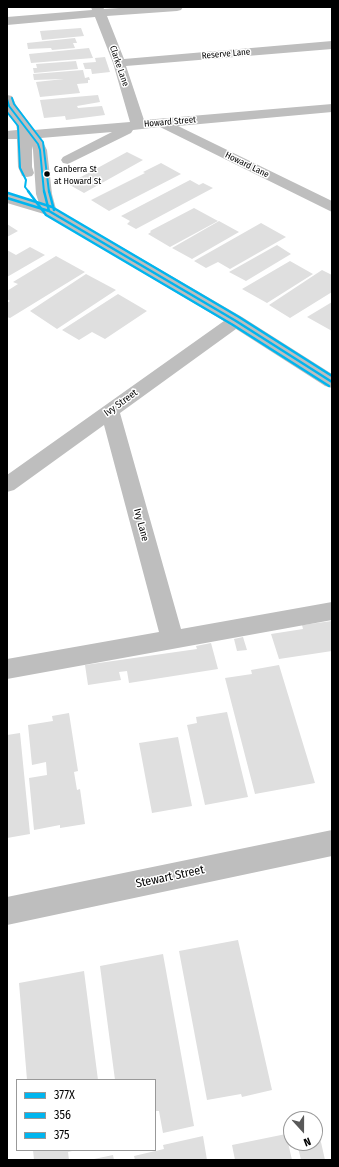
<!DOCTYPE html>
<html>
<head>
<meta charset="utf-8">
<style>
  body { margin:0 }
  #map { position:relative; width:339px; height:1167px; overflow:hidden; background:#fff; font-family:"Fira Sans Condensed",sans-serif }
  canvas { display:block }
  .frame { position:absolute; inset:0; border:8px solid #000; pointer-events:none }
  .legend { position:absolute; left:16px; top:1079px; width:140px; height:72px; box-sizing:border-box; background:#fff; border:1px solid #999; margin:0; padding:5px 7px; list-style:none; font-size:12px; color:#000 }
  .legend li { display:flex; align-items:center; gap:8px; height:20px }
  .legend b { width:20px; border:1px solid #999 }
  .north { position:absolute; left:283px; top:1111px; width:40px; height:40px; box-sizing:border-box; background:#fff; border:1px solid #999; border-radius:50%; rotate:159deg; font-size:11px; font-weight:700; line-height:16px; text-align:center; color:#000 }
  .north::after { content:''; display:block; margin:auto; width:14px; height:18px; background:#595959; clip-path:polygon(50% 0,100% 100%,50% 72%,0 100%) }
</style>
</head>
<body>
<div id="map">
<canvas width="339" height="1167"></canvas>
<div class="frame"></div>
<ul class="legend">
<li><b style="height:5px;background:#00b5ef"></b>377X</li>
<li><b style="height:5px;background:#00b5ef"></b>356</li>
<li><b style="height:5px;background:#00b5ef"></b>375</li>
</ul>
<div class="north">N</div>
</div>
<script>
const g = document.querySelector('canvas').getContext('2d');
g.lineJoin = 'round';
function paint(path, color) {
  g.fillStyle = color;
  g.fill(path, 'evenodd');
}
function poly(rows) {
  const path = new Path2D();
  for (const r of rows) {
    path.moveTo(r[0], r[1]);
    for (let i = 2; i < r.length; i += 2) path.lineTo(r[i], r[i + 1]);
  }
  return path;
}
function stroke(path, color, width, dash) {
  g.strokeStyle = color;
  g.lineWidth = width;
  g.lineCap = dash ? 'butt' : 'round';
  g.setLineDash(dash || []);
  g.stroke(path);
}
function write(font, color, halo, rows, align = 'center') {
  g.font = font + ' "Fira Sans Condensed",sans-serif';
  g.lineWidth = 3;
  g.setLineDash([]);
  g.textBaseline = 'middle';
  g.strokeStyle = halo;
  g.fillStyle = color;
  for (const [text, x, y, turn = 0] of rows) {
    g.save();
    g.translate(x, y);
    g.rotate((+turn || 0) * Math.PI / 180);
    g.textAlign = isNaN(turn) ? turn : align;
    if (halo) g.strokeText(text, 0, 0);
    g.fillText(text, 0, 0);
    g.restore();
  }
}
const building = poly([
  [81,28,84,36,42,40,40,31],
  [75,38,77,43,73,43,75,48,52,50,51,48,28,49,27,43],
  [89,48,93,58,31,63,29,54],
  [105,57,110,72,92,74,91,69,85,69,83,63,96,62,95,58],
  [76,61,78,69,34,73,33,68,37,68,36,64],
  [83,70,85,78,89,77,90,80,88,80,88,83,77,84,80,93,40,97,36,82,64,79,34,80,33,74],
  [98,95,100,102,77,106,78,108,102,106,105,115,66,120,65,116,44,118,40,100],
  [127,152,143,160,84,193,68,184],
  [161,163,181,174,109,211,91,200,145,173,143,172],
  [190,180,199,185,203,183,213,188,136,229,127,224,130,221,121,216],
  [194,208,218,221,170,247,148,234,151,232,150,231],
  [219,221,239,232,192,259,172,248],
  [261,223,286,237,230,269,218,262,206,268,194,261],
  [7,224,18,231,7,237],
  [277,245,291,254,246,281,229,272],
  [30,247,45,255,7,277,7,250,16,255],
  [56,256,85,272,10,318,7,317,7,303,10,301,7,299,7,291,18,284,13,282],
  [290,261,313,274,267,303,242,289],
  [322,270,332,275,332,292,290,318,269,305],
  [86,274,116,290,57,329,30,311],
  [118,294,147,311,105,339,92,332,79,340,62,330],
  [332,302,332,331,307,317],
  [332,621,332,651,279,659,271,634,303,629,302,625],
  [243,637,247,650,237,651,234,639],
  [211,643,218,669,129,683,127,671,119,672,121,680,88,685,85,665,197,649,196,646],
  [279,665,315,783,255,794,225,678,252,674,251,670],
  [227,712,248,797,205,805,187,725,197,723,196,717],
  [69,713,78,771,74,772,77,790,80,789,85,824,60,828,60,825,34,830,29,778,47,775,46,762,32,765,28,725,53,721,52,716],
  [20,733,30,834,7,838,7,735],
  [178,737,192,806,152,813,139,743],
  [238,940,272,1090,242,1097,241,1094,207,1100,179,951],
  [163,954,194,1126,163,1133,159,1111,155,1111,155,1080,115,1080,100,966],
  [84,971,98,1080,27,1080,19,983],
  [316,1120,325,1160,301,1160,297,1143,315,1143],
  [286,1134,292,1160,235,1160,232,1145],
  [203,1136,207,1160,135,1160,134,1156,164,1149,163,1145],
  [33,1150,72,1150,72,1151,68,1152,69,1160,34,1160],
  [113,1155,114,1160,94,1160,94,1159]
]);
const minor = poly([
  [91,7,103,7,104,9,134,7,183,7,181,10,177,11,107,16,124,59,332,41,332,49,126,66,144,120,332,104,332,112,178,126,332,201,332,212,160,127,133,130,131,133,68,164,63,163,61,160,63,157,112,132,41,138,47,150,52,194,56,209,242,317,332,374,332,388,325,386,236,329,120,413,181,629,332,602,332,620,7,679,7,659,159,632,104,425,14,490,7,492,7,475,224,321,44,214,7,203,7,193,39,203,36,194,33,150,32,146,32,167,34,173,32,176,27,177,22,176,18,167,17,139,7,139,7,131,17,130,16,124,7,113,7,95,12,96,16,105,34,130,130,122,113,63,95,17,7,25,7,17,92,10,91,7],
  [332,830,332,856,7,925,7,897,332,830]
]);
const bus1Far1 = poly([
  [7,99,9,106,38,144,40,150,44,192]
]);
const bus1 = poly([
  [44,191,49,211],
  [7,198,49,211,236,321,332,382]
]);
const bus2Far1 = poly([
  [7,112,18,126,20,168,26,180,25,187,29,192]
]);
const bus2 = poly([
  [28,191,46,215,233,325,329,386]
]);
const bus3Far1 = poly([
  [12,98,14,104,43,142,49,192]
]);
const bus3 = poly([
  [49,191,54,210],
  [8,193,52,207,239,317,332,376]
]);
const markers = [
  [47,174,3.5,"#000"]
];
const farStreetnames = [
  ["Reserve Lane",226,54,-5],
  ["Clarke Lane",119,66,71],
  ["Howard Street",170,122,-5],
  ["Howard Lane",247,165,26]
];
const busNames = [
  ["Canberra St",54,169],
  ["at Howard St",54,181]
];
const streetNames = [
  ["Ivy Street",121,403,-36],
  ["Ivy Lane",141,525,75]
];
const nearStreetnames = [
  ["Stewart Street",170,877,-12]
];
paint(building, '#dfdfdf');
paint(minor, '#bebebe');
stroke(bus1Far1, '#00b5ef', 2);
stroke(bus1, '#00b5ef', 2.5);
stroke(bus2Far1, '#00b5ef', 2);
stroke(bus2, '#00b5ef', 2.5);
stroke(bus3Far1, '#00b5ef', 2);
stroke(bus3, '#00b5ef', 2.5);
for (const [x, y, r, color] of markers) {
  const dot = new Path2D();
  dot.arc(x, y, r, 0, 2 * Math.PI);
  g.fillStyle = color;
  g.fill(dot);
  stroke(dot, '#fff', 1.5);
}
write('9px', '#000', '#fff', farStreetnames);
write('9px', '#000', '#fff', busNames, 'left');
write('10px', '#000', '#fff', streetNames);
write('12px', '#000', '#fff', nearStreetnames);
</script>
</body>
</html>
